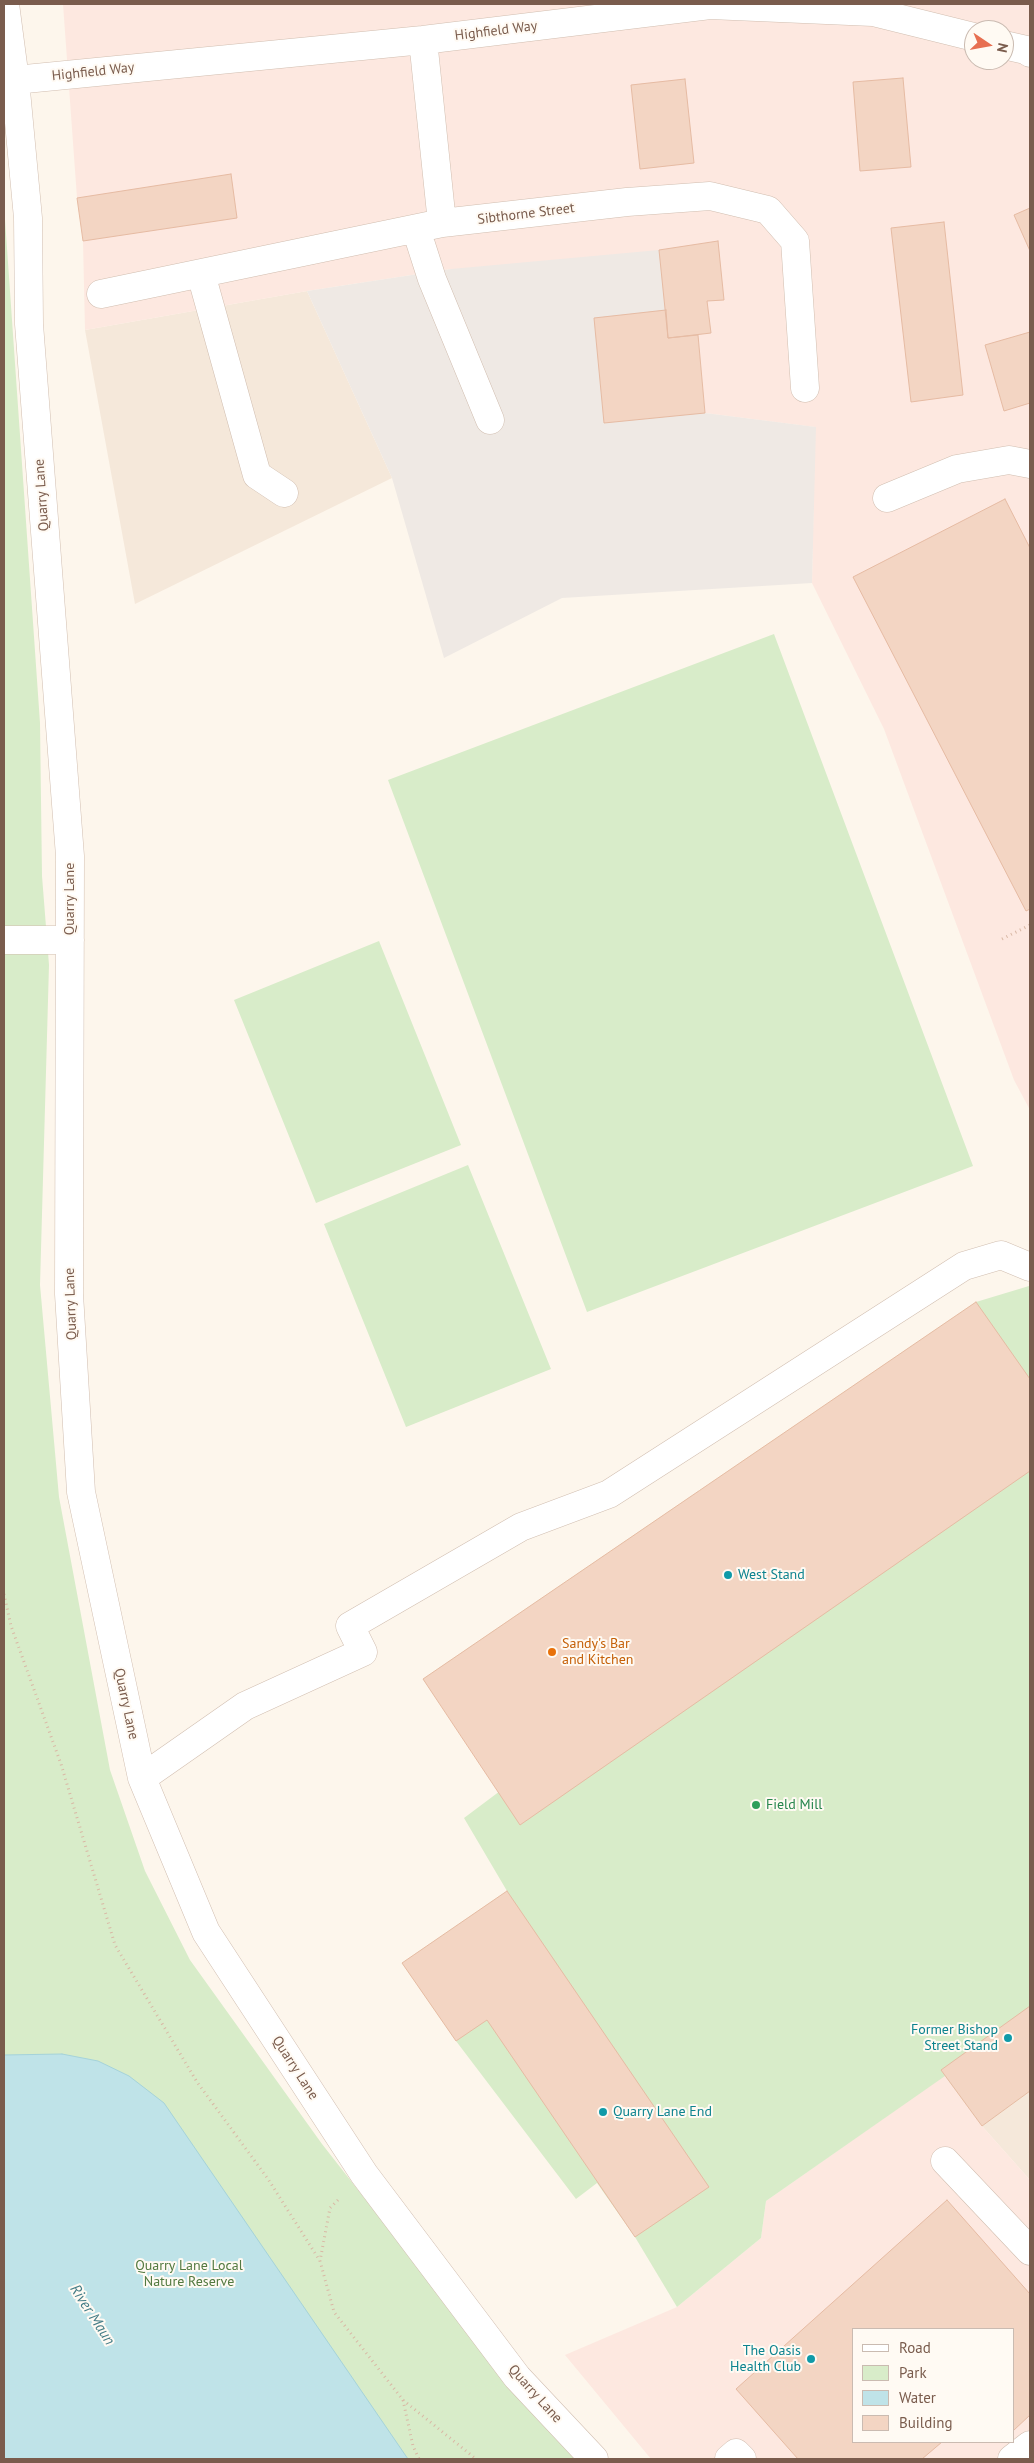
<!DOCTYPE html>
<html>
<head>
<meta charset="utf-8">
<style>
  body { margin:0 }
  #map { position:relative; width:1034px; height:2463px; overflow:hidden; background:#fdf6ec; font-family:"PT Sans",sans-serif }
  canvas { display:block }
  .frame { position:absolute; inset:0; border:5px solid #7a5c4d; pointer-events:none }
  .legend { position:absolute; left:852px; top:2328px; width:162px; height:115px; box-sizing:border-box; background:#fffaf3; border:1px solid #cabbb1; margin:0; padding:6px 9px; list-style:none; font-size:15px; color:#7a5c4d }
  .legend li { display:flex; align-items:center; gap:10px; height:25px }
  .legend b { width:25px; border:1px solid #cabbb1 }
  .north { position:absolute; left:964px; top:20px; width:50px; height:50px; box-sizing:border-box; background:#fffaf3; border:1px solid #cabbb1; border-radius:50%; rotate:102deg; font-size:14px; font-weight:700; line-height:20px; text-align:center; color:#7a5c4d }
  .north::after { content:''; display:block; margin:auto; width:18px; height:22px; background:#e76f51; clip-path:polygon(50% 0,100% 100%,50% 72%,0 100%) }
</style>
</head>
<body>
<div id="map">
<canvas width="1034" height="2463"></canvas>
<div class="frame"></div>
<ul class="legend">
<li><b style="height:6px;background:#fff"></b>Road</li>
<li><b style="height:14px;background:#d8ecc9"></b>Park</li>
<li><b style="height:14px;background:#bfe3e8"></b>Water</li>
<li><b style="height:14px;background:#f3d5c3"></b>Building</li>
</ul>
<div class="north">N</div>
</div>
<script>
const g = document.querySelector('canvas').getContext('2d');
g.lineJoin = 'round';
function paint(path, color) {
  g.fillStyle = color;
  g.fill(path, 'evenodd');
}
function poly(rows) {
  const path = new Path2D();
  for (const r of rows) {
    path.moveTo(r[0], r[1]);
    for (let i = 2; i < r.length; i += 2) path.lineTo(r[i], r[i + 1]);
  }
  return path;
}
function stroke(path, color, width, dash) {
  g.strokeStyle = color;
  g.lineWidth = width;
  g.lineCap = dash ? 'butt' : 'round';
  g.setLineDash(dash || []);
  g.stroke(path);
}
function write(font, color, halo, rows, align = 'center') {
  g.font = font + ' "PT Sans",sans-serif';
  g.lineWidth = 4;
  g.setLineDash([]);
  g.textBaseline = 'middle';
  g.strokeStyle = halo;
  g.fillStyle = color;
  for (const [text, x, y, turn = 0] of rows) {
    g.save();
    g.translate(x, y);
    g.rotate((+turn || 0) * Math.PI / 180);
    g.textAlign = isNaN(turn) ? turn : align;
    if (halo) g.strokeText(text, 0, 0);
    g.fillText(text, 0, 0);
    g.restore();
  }
}
const residential = poly([
  [307,291,392,478,135,604,85,330],
  [1030,2091,1030,2180,982,2126]
]);
const commercial = poly([
  [63,4,1026,4,1030,6,1030,1110,1014,1080,884,729,812,583,815,427,705,413,698,335,668,338,451,269,307,291,85,330,83,241,77,198],
  [974,30,1004,30,1004,60,974,60],
  [945,2075,982,2126,1030,2180,1030,2459,651,2459,565,2355,677,2307,761,2238,766,2201],
  [853,2329,1013,2329,1013,2442,853,2442]
]);
const industrial = poly([
  [659,250,668,338,698,335,705,413,816,427,812,583,562,598,444,658,392,478,307,291,451,269]
]);
const green = poly([
  [4,205,40,723,42,876,49,965,40,1285,59,1497,110,1770,145,1871,190,1960,322,2144,510,2384,580,2459,4,2459],
  [774,634,973,1166,587,1312,388,780],
  [379,941,461,1145,316,1203,234,1000],
  [468,1165,551,1369,406,1427,324,1224],
  [1029,1286,1030,2091,982,2126,945,2076,766,2201,761,2238,677,2307,635,2237,597,2183,576,2199,456,2041,402,1963,507,1891,464,1818,500,1791,423,1679,976,1302]
]);
const water = poly([
  [62,2054,98,2061,129,2076,164,2103,408,2459,4,2459,4,2055,62,2054]
]);
const building = poly([
  [903,78,911,167,860,171,853,82,903,78],
  [685,79,694,163,640,169,631,85,685,79],
  [231,174,237,218,83,241,77,198,231,174],
  [1030,208,1030,251,1014,215,1030,208],
  [944,222,963,395,911,402,891,228,944,222],
  [718,241,724,300,707,301,711,333,668,338,659,250,718,241],
  [666,310,668,338,698,335,705,413,604,423,594,318,666,310],
  [1030,332,1030,403,1004,411,985,345,1030,332],
  [1005,499,1030,548,1030,909,1026,911,853,577,1005,499],
  [976,1302,1030,1379,1030,1471,520,1825,423,1679,976,1302],
  [507,1891,709,2187,635,2237,487,2020,456,2041,402,1963,507,1891],
  [1030,2006,1030,2091,982,2126,941,2070,1030,2006],
  [947,2200,1030,2294,1030,2415,1014,2430,1013,2428,1013,2329,853,2329,853,2442,942,2442,922,2459,798,2459,736,2389,947,2200]
]);
const path = poly([
  [1002,939,1030,925],
  [4,1594,11,1626,61,1764,115,1945,197,2082,268,2179,320,2261],
  [338,2200,330,2208,320,2261,334,2312,403,2400,476,2459],
  [403,2400,413,2446,419,2459]
]);
const minor = poly([
  [5,4,15,80,28,218,29,324,70,856,69,1294,81,1492,142,1778,206,1932,364,2174,517,2377,594,2459],
  [423,40,442,223],
  [1004,45,1026,50,1030,53],
  [15,80,423,40,710,5,873,12,974,37],
  [416,229,432,279,490,420],
  [201,274,257,475,284,493],
  [101,294,442,223,627,202,710,196,768,210,795,241,805,388],
  [887,498,957,469,1009,460,1030,464],
  [4,940,70,940],
  [142,1778,245,1706,363,1652,350,1626,521,1527,609,1494,964,1266,1001,1255,1030,1267],
  [945,2161,1030,2251],
  [729,2459,736,2453,742,2459],
  [1012,2459,1030,2445]
]);
const markers = [
  [728,1575,5,"#0f9aa8"],
  [552,1652,5,"#e8710a"],
  [756,1805,5,"#2e9e5b"],
  [1008,2038,5,"#0f9aa8"],
  [603,2112,5,"#0f9aa8"],
  [811,2359,5,"#0f9aa8"]
];
const streetNames = [
  ["Highfield Way",496,31,-7],
  ["Highfield Way",93,72,-6],
  ["Sibthorne Street",526,214,-7],
  ["Quarry Lane",42,495,-94],
  ["Quarry Lane",70,899,-90],
  ["Quarry Lane",71,1304,-92],
  ["Quarry Lane",126,1704,78],
  ["Quarry Lane",295,2068,57],
  ["Quarry Lane",535,2394,48]
];
const cultureNames = [
  ["West Stand",738,1575],
  ["Former Bishop",998,2030,"right"],
  ["Street Stand",998,2046,"right"],
  ["Quarry Lane End",613,2112],
  ["The Oasis",801,2351,"right"],
  ["Health Club",801,2367,"right"]
];
const foodNames = [
  ["Sandy's Bar",562,1644],
  ["and Kitchen",562,1660]
];
const leisureNames = [
  ["Field Mill",766,1805]
];
const parkNames = [
  ["Quarry Lane Local",189,2266],
  ["Nature Reserve",189,2282]
];
const waterNames = [
  ["River Maun",92,2315,57]
];
paint(residential, '#f5e8da');
paint(commercial, '#fde8e0');
paint(industrial, '#efe9e4');
paint(green, '#d8ecc9');
paint(water, '#bfe3e8');
stroke(water, '#a5d3da', 1);
paint(building, '#f3d5c3');
stroke(building, '#e6bba3', 1);
stroke(minor, '#d1beb0', 29);
stroke(path, '#d9b8a5', 3, [1, 4]);
stroke(minor, '#fff', 28);
for (const [x, y, r, color] of markers) {
  const dot = new Path2D();
  dot.arc(x, y, r, 0, 2 * Math.PI);
  g.fillStyle = color;
  g.fill(dot);
  stroke(dot, '#fffaf3', 2);
}
write('14px', '#7a5c4d', '#fffaf3', streetNames);
write('14px', '#0d838f', '#fffaf3', cultureNames, 'left');
write('14px', '#c56008', '#fffaf3', foodNames, 'left');
write('14px', '#27864d', '#fffaf3', leisureNames, 'left');
write('14px', '#537a41', '#fffaf3', parkNames);
write('italic 15px', '#437c86', '#fffaf3', waterNames);
</script>
</body>
</html>
